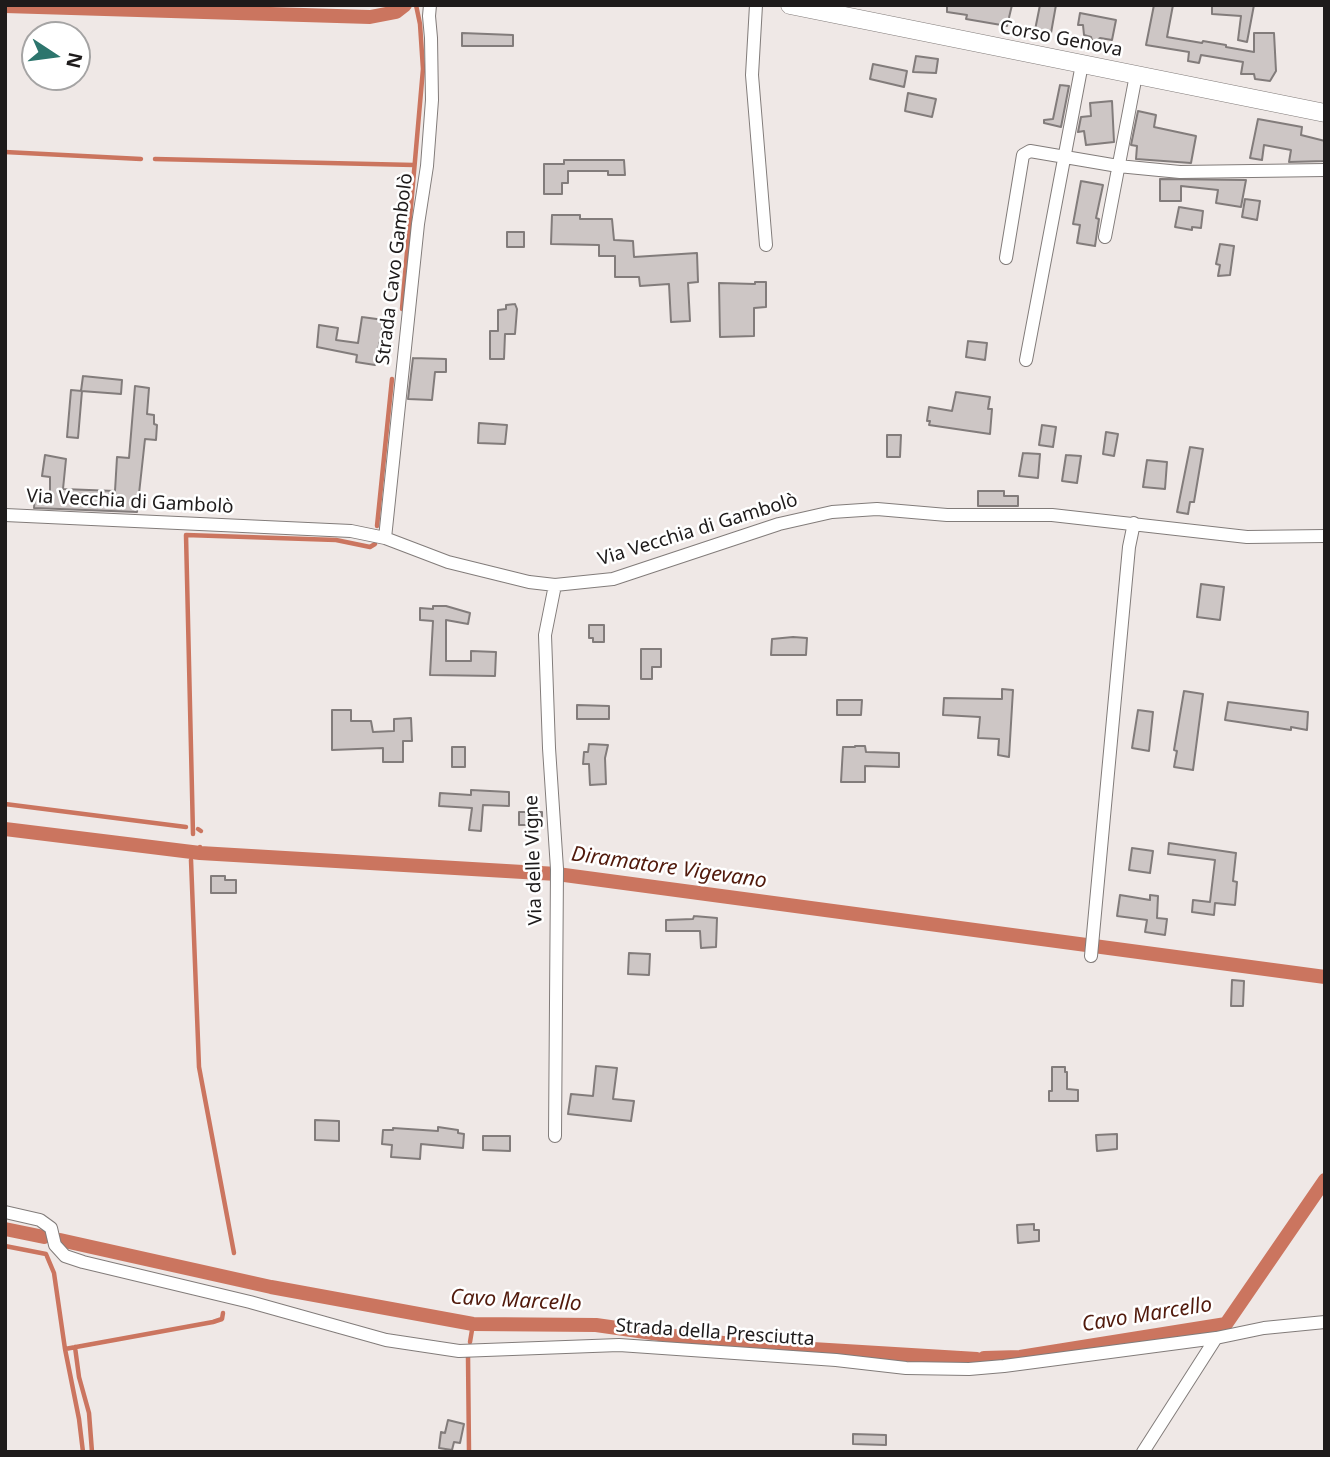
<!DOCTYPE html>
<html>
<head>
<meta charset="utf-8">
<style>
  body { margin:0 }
  #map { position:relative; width:1330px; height:1457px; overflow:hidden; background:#efe8e6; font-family:"Noto Sans",sans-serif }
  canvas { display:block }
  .frame { position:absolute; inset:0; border:7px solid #1e1b1b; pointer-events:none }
  .north { position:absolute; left:21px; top:21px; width:70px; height:70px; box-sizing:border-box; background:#fff; border:2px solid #a5a4a4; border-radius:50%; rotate:103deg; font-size:19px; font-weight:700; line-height:28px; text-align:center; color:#1e1b1b }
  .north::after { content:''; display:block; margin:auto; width:24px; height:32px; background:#2d756d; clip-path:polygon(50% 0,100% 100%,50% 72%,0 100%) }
</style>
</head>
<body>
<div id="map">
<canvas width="1330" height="1457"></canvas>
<div class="frame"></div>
<div class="north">N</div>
</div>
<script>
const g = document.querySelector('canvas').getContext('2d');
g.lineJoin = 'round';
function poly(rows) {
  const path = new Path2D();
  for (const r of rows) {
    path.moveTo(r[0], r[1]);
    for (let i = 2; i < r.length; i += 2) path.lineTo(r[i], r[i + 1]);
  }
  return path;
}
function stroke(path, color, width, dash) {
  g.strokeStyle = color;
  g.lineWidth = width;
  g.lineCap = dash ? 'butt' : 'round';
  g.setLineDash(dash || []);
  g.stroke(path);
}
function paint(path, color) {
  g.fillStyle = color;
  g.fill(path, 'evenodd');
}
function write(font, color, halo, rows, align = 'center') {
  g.font = font + ' "Noto Sans",sans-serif';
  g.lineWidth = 5;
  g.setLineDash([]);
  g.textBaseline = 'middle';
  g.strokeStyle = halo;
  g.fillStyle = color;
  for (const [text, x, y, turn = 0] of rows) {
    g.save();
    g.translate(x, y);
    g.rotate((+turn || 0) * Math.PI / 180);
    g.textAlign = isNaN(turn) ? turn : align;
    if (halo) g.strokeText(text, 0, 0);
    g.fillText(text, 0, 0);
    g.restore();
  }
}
const stream = poly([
  [5,152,141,159],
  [155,159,414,165],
  [402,309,423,69,420,24,416,5],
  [377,526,392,379],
  [5,804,186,827],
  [198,829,201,831],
  [193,834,186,535,336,540,370,547,375,544],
  [200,853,200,847],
  [191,860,199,1067,234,1253],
  [5,1246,46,1254,54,1273,65,1349],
  [470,1342,473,1324],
  [75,1347,79,1377,89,1413,92,1452],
  [468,1356,469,1452],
  [83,1452,79,1419,65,1349,213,1322,222,1319,223,1313]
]);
const canal = poly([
  [5,6,370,17,396,12,405,5],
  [5,829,200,853,557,874,1325,977],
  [5,1229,44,1237],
  [60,1240,271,1287,473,1324,596,1325,730,1344,977,1359],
  [984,1358,1020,1357,1226,1324,1325,1180]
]);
const building = poly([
  [947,5,1012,5,1007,26,966,19,967,15,947,12,947,5],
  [1040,5,1056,5,1051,33,1035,30,1040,5],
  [1154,5,1173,5,1167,37,1202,43,1203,41,1226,45,1226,47,1254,52,1254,33,1274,33,1276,71,1270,81,1255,79,1254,74,1241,74,1243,62,1201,55,1199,63,1188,61,1189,52,1146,45,1154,5],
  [1212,5,1254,5,1247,42,1238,40,1241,16,1212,14,1212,5],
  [1080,13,1116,20,1112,40,1100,38,1093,43,1091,37,1084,35,1083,25,1078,25,1080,13],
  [462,33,513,35,513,46,462,46,462,33],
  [916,56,938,59,936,73,913,72,916,56],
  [873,64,907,71,904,87,870,79,873,64],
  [1060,85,1069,86,1061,127,1044,123,1044,120,1053,119,1060,85],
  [908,93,936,99,932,117,905,111,908,93],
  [1112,101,1114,142,1086,145,1084,131,1078,132,1081,117,1091,116,1090,103,1112,101],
  [1138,111,1156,115,1154,127,1196,136,1191,163,1136,159,1137,146,1131,145,1138,111],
  [1258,119,1302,127,1301,135,1325,141,1325,161,1289,162,1291,150,1264,145,1262,160,1250,158,1258,119],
  [564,160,624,160,625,175,608,175,608,171,568,171,568,183,562,183,562,194,544,194,544,164,564,164,564,160],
  [1160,179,1246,180,1241,207,1216,203,1218,190,1181,186,1181,201,1160,201,1160,179],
  [1081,181,1103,185,1096,218,1099,219,1095,246,1077,243,1080,225,1073,224,1081,181],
  [1245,199,1260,201,1257,220,1242,217,1245,199],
  [1179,207,1203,211,1201,228,1192,227,1192,230,1175,227,1179,207],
  [552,215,580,215,580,219,612,219,614,240,633,241,634,257,697,253,698,282,688,283,690,321,671,322,669,284,640,286,639,277,615,277,615,256,599,256,599,245,551,244,552,215],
  [507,232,524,232,524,247,507,247,507,232],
  [1220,244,1234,246,1230,275,1218,276,1220,265,1216,264,1220,244],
  [755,282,766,282,766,307,754,308,754,336,720,337,719,283,755,284,755,282],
  [515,304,517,309,515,334,505,334,504,359,490,359,490,331,498,331,498,310,506,309,506,305,515,304],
  [362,317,384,320,375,365,356,362,357,355,317,347,319,325,338,328,336,340,358,343,362,317],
  [968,341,987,343,985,360,966,357,968,341],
  [413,358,446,359,446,372,435,372,432,400,408,399,413,358],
  [83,376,122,380,121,394,81,391,83,376],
  [135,386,149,388,147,414,154,415,154,424,157,425,156,440,145,439,137,512,34,508,35,497,50,498,50,477,42,476,45,455,66,459,63,489,115,491,117,457,129,458,135,386],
  [71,390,82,391,78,438,67,437,71,390],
  [956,392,990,397,988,409,992,409,990,434,929,425,930,421,927,421,929,407,952,411,956,392],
  [479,423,507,425,505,444,478,443,479,423],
  [1042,425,1056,427,1053,447,1039,445,1042,425],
  [1106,432,1118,434,1114,456,1103,454,1106,432],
  [887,435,901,435,900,457,887,457,887,435],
  [1190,447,1203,449,1194,502,1190,502,1188,514,1177,512,1190,447],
  [1023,453,1040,454,1038,478,1019,476,1023,453],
  [1066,455,1081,456,1077,483,1062,481,1066,455],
  [1147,460,1167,462,1165,489,1143,487,1147,460],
  [978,491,1004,491,1004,496,1018,496,1018,506,978,506,978,491],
  [1201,584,1224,587,1220,620,1197,617,1201,584],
  [433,606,446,606,470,613,468,624,446,620,446,661,471,661,471,651,496,652,495,676,430,675,433,621,420,620,420,608,433,609,433,606],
  [589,625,604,625,604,642,593,642,593,638,589,638,589,625],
  [793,637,807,638,806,655,771,655,772,639,793,637],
  [641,649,661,649,661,667,652,667,652,679,641,679,641,649],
  [1002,689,1013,690,1009,757,998,755,999,739,978,738,980,717,943,715,944,698,1002,699,1002,689],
  [1184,691,1203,694,1193,770,1174,767,1177,751,1174,750,1184,691],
  [837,700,862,700,861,715,837,715,837,700],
  [1228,702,1308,712,1307,730,1291,727,1291,730,1225,720,1228,702],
  [577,705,609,706,609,719,577,719,577,705],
  [332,710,351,710,351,721,371,721,373,732,394,731,394,719,411,718,412,741,403,741,403,762,383,762,383,748,332,750,332,710],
  [1138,710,1153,712,1149,751,1132,748,1138,710],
  [589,744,608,745,605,758,606,784,590,785,589,764,583,764,584,752,588,752,589,744],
  [855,746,865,746,866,752,899,753,899,767,865,766,865,782,841,782,843,747,855,747,855,746],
  [452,747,465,747,465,767,452,767,452,747],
  [471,790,509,792,509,806,483,805,481,831,469,830,472,808,439,806,440,793,471,795,471,790],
  [519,812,542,812,542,825,519,825,519,812],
  [1169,843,1236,853,1233,881,1237,882,1235,905,1215,903,1214,915,1192,912,1193,900,1210,902,1215,860,1168,854,1169,843],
  [1132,848,1153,851,1150,873,1129,870,1132,848],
  [211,876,225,876,225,880,236,880,236,893,211,893,211,876],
  [1120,895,1150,900,1150,895,1158,896,1157,918,1167,919,1165,935,1145,932,1147,920,1117,916,1120,895],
  [694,916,717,918,716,947,701,948,700,931,666,931,666,920,693,919,694,916],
  [629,953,650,954,649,975,628,974,629,953],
  [1232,980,1244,981,1243,1006,1231,1006,1232,980],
  [596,1066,617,1068,613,1099,634,1101,631,1121,568,1114,571,1094,593,1096,596,1066],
  [1052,1067,1065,1067,1065,1072,1067,1072,1067,1089,1078,1090,1078,1101,1049,1101,1049,1091,1052,1091,1052,1067],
  [315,1120,339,1121,339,1141,315,1140,315,1120],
  [438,1127,458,1130,458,1133,464,1134,463,1148,421,1144,420,1159,391,1157,392,1145,382,1144,383,1130,393,1130,393,1128,438,1131,438,1127],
  [1117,1134,1117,1149,1097,1151,1096,1135,1117,1134],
  [483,1136,510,1136,510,1151,483,1150,483,1136],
  [1034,1224,1034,1230,1039,1230,1039,1241,1018,1243,1017,1225,1034,1224],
  [448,1420,464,1424,460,1443,454,1442,452,1450,439,1448,441,1432,445,1433,448,1420],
  [853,1434,886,1435,886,1445,853,1444,853,1434]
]);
const street = poly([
  [756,5,752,75,766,245],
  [1105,237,1136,75],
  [1006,258,1023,155,1030,151,1118,166,1180,172,1325,170],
  [1026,360,1082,64],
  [5,515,351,531,385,538,448,562,529,582,555,585,613,579,779,524,832,512,877,509,947,515,1052,515,1247,537,1325,536],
  [385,538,418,224,427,166,432,100,431,38,429,16,430,5],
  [555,585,545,635,549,748,557,869,555,1136],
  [1091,956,1129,547,1134,523],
  [5,1212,40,1220,51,1228,55,1245,65,1256,83,1262,250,1302,386,1340,459,1351,619,1345,836,1360,906,1368,969,1369,1004,1366,1216,1338,1264,1328,1325,1322],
  [1143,1452,1216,1338]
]);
const secondary = poly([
  [790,5,1325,113]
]);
const streetNames = [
  ["Corso Genova",1061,39,11],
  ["Strada Cavo Gambolò",395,269,-83],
  ["Via Vecchia di Gambolò",130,502,3],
  ["Via Vecchia di Gambolò",698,530,-17],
  ["Via delle Vigne",534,860,-92],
  ["Strada della Presciutta",715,1333,4]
];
const waterNames = [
  ["Diramatore Vigevano",669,868,8],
  ["Cavo Marcello",516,1301,3],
  ["Cavo Marcello",1147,1315,-9]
];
stroke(stream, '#cb755f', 4.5);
stroke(canal, '#cb755f', 14);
paint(building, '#cdc6c5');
stroke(building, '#827c7b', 2);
stroke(street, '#827c7a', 14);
stroke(secondary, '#827c7a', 19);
stroke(street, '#fff', 12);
stroke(secondary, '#fff', 18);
write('19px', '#1e1b1b', '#fff', streetNames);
write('italic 21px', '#511a0c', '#fff', waterNames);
</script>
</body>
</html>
